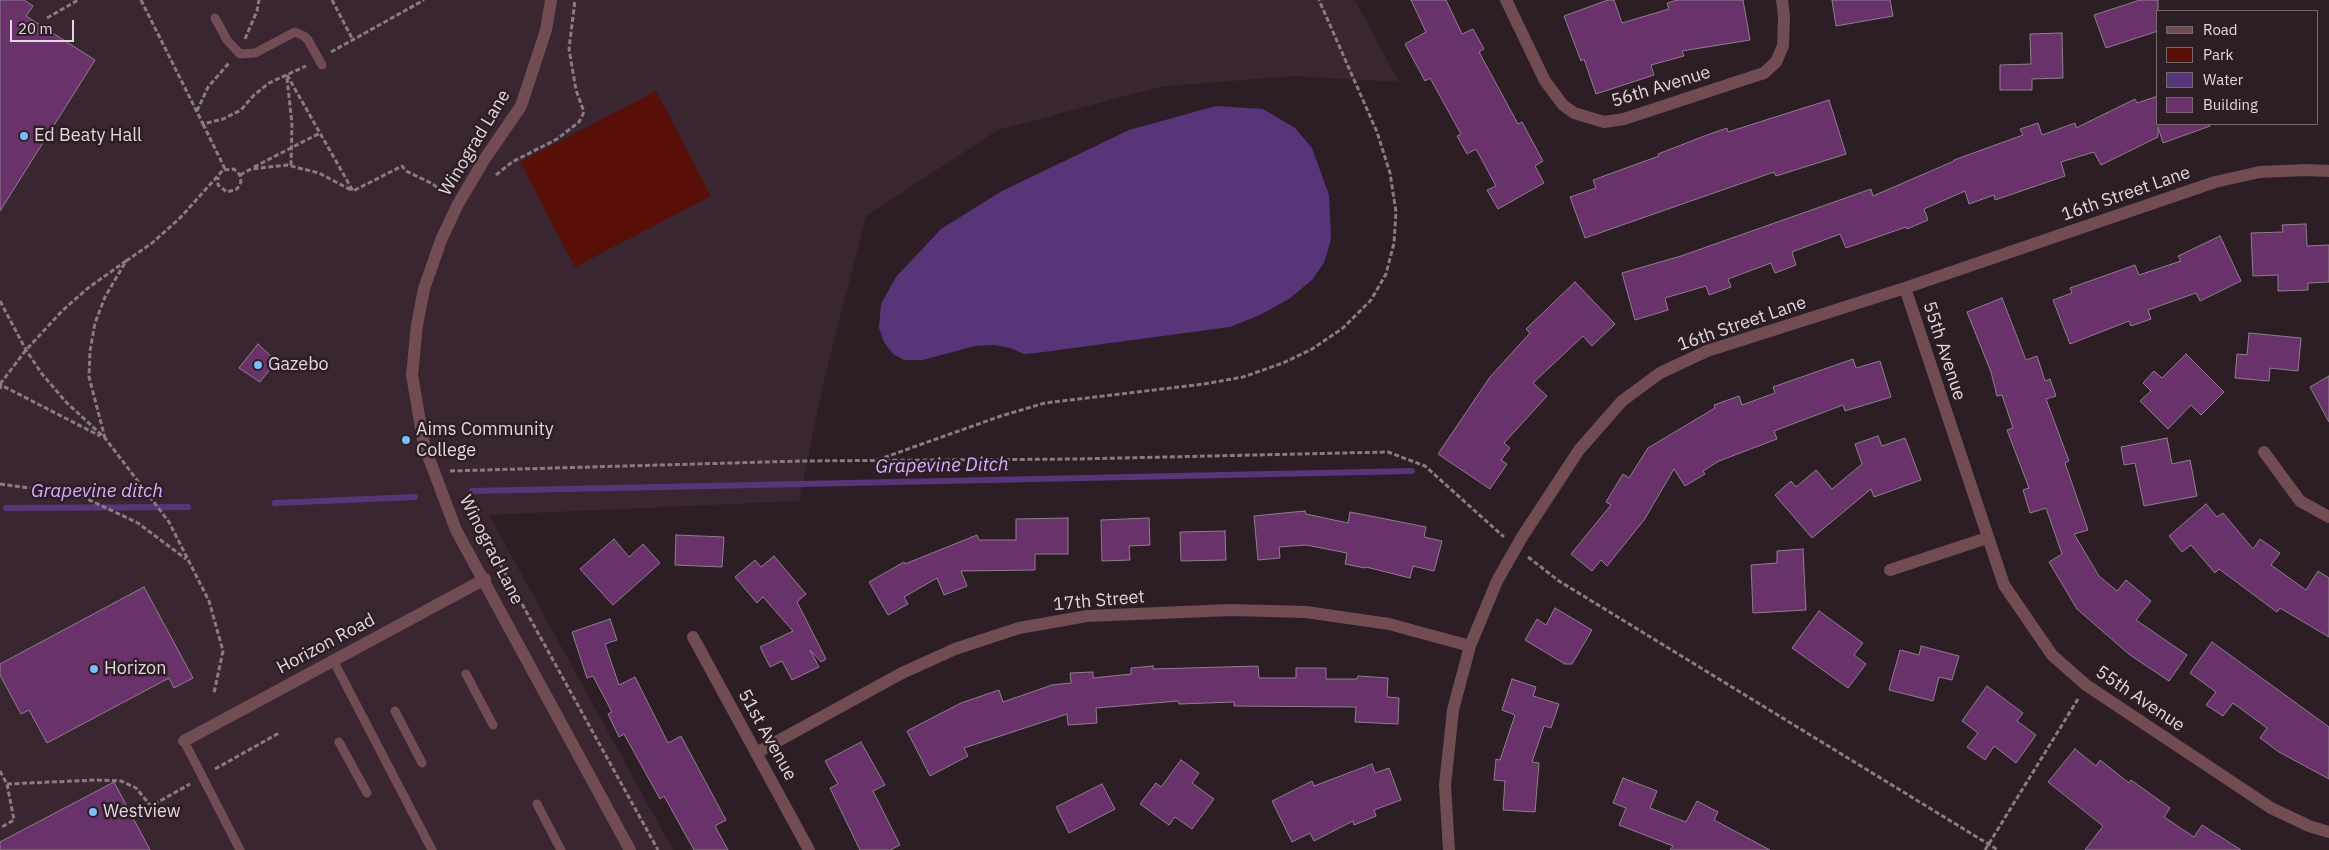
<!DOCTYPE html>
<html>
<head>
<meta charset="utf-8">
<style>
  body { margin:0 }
  #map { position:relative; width:2329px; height:850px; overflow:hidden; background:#2d1d25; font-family:"IBM Plex Sans",sans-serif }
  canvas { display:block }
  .legend { position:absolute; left:2156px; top:10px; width:162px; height:115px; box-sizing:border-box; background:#2d1d25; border:1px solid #75676e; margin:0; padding:6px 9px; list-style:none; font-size:15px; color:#e2d7dc }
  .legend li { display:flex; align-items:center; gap:10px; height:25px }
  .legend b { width:25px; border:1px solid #75676e }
  .scale { position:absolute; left:10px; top:20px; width:64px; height:22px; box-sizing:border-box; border:2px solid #e2d7dc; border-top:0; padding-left:6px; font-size:15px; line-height:18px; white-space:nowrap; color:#e2d7dc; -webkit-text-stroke:4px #2d1d25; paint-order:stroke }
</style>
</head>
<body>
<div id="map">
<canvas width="2329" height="850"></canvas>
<ul class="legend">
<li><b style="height:6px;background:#714c52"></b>Road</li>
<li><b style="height:14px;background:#570f08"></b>Park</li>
<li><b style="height:14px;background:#583578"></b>Water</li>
<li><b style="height:14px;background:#6a326b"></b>Building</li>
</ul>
<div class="scale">20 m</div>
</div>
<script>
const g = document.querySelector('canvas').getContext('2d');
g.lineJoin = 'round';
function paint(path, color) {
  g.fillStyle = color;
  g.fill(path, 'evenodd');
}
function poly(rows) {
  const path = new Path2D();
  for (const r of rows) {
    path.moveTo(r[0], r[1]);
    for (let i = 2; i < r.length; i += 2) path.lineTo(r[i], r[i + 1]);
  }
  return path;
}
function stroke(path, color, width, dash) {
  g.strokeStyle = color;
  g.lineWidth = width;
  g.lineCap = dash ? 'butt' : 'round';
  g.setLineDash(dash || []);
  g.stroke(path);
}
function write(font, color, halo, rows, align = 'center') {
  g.font = font + ' "IBM Plex Sans",sans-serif';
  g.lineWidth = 5;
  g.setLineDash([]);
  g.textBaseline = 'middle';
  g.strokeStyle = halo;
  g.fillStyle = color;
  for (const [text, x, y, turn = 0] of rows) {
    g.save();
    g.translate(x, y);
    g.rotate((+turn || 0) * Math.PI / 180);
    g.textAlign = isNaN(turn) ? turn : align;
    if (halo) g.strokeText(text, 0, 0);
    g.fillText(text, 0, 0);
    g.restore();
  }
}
const built = poly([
  [0,0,1355,0,1399,82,1293,76,1159,87,998,130,866,216,824,380,799,501,489,515,673,850,0,850]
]);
const green = poly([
  [656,91,711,196,575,267,520,162]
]);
const water = poly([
  [1216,106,1263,109,1295,128,1312,148,1329,195,1331,239,1324,263,1312,280,1289,299,1260,315,1230,327,1036,353,1024,354,1010,348,994,345,975,346,923,360,904,360,893,354,884,342,879,328,881,304,896,277,941,229,1002,191,1129,130]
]);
const stream = poly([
  [472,491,1412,471],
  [275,503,415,497],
  [6,508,188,507]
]);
const building = poly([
  [0,0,24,0,33,6,26,16,95,60,0,211,0,0],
  [1411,0,1446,0,1462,34,1473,29,1484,49,1479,52,1518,124,1522,122,1543,161,1535,166,1544,183,1498,209,1487,190,1496,186,1476,149,1467,154,1457,136,1461,134,1430,78,1425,81,1405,44,1426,32,1411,0],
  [1608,0,1614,0,1622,23,1669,9,1667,3,1677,0,1743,0,1750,40,1682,51,1684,56,1651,65,1654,75,1596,94,1584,59,1581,61,1564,16,1608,0],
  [1832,0,1890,0,1893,16,1836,26,1832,0],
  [2140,0,2158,0,2158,31,2106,48,2094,15,2140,0],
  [2062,33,2063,78,2032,79,2032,90,2000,90,2000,65,2031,64,2030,34,2062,33],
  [2158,96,2158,124,2210,124,2210,126,2163,143,2158,127,2158,137,2101,165,2094,152,2061,162,2065,176,1995,200,1994,195,1969,204,1965,191,1924,209,1928,220,1907,229,1906,227,1846,248,1840,234,1792,252,1796,265,1775,273,1771,263,1728,279,1731,287,1709,295,1706,286,1665,298,1668,310,1635,320,1622,273,1681,256,1871,189,1873,196,1954,161,1954,160,2023,135,2020,129,2038,123,2042,135,2075,123,2076,128,2135,99,2137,103,2158,96],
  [1829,100,1846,154,1776,176,1774,172,1585,238,1570,197,1596,188,1593,180,1659,156,1658,154,1707,135,1727,128,1728,132,1829,100],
  [2306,224,2307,246,2329,245,2329,282,2308,283,2308,290,2278,291,2278,275,2253,276,2251,233,2283,232,2282,225,2306,224],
  [2220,236,2241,281,2200,301,2196,293,2148,310,2151,319,2131,326,2129,321,2070,344,2053,300,2072,293,2070,288,2135,265,2139,275,2181,261,2178,256,2220,236],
  [1575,282,1615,324,1592,346,1583,336,1533,383,1547,396,1504,443,1510,448,1501,460,1507,464,1490,489,1438,454,1490,377,1530,333,1526,329,1575,282],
  [2002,298,2026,360,2037,356,2045,381,2050,379,2056,396,2046,399,2069,461,2065,463,2088,530,2074,534,2099,576,2117,591,2126,580,2151,601,2136,620,2187,655,2169,681,2130,655,2077,609,2049,562,2062,554,2046,508,2030,513,2023,490,2029,488,2007,430,2013,428,2002,395,1997,396,1991,372,1967,312,2002,298],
  [2249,333,2301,338,2298,371,2270,368,2269,381,2235,378,2237,354,2247,355,2249,333],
  [258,344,276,361,260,382,239,368,258,344],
  [2186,354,2224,392,2201,415,2191,405,2168,429,2140,401,2151,391,2143,383,2154,371,2162,378,2186,354],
  [1853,359,1856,368,1880,361,1891,397,1845,411,1843,405,1774,431,1777,439,1719,461,1703,471,1705,474,1685,486,1674,469,1644,520,1607,566,1601,560,1592,571,1571,554,1611,505,1606,502,1623,474,1629,478,1648,448,1715,408,1714,405,1739,396,1742,405,1775,393,1773,387,1853,359],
  [2329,376,2329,422,2310,387,2329,376],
  [1878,436,1882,446,1905,438,1921,480,1874,497,1871,489,1812,538,1775,495,1791,481,1796,487,1816,470,1832,489,1862,464,1855,444,1878,436],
  [2167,438,2172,464,2190,460,2197,496,2144,506,2135,463,2124,465,2121,447,2167,438],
  [2206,504,2217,517,2223,513,2253,549,2260,539,2280,553,2271,565,2306,590,2318,571,2329,578,2329,637,2280,608,2277,612,2219,569,2215,573,2191,545,2182,552,2169,536,2206,504],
  [1305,511,1306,514,1348,523,1350,512,1426,527,1424,537,1442,541,1434,571,1413,566,1410,578,1366,567,1365,568,1345,564,1347,553,1306,545,1279,547,1280,558,1258,560,1254,516,1305,511],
  [1068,518,1068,554,1035,554,1035,570,961,571,967,586,944,595,937,578,904,597,908,604,888,615,869,582,904,562,905,564,977,535,979,540,1016,540,1016,519,1068,518],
  [1149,518,1150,545,1129,546,1130,560,1102,561,1101,520,1149,518],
  [1225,531,1226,560,1181,561,1180,532,1225,531],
  [676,535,724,537,722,567,675,565,676,535],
  [614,539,629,557,643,544,660,563,613,605,580,569,614,539],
  [1803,549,1806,610,1753,613,1751,565,1777,563,1777,551,1803,549],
  [774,556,806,594,797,602,826,659,821,662,810,650,819,667,792,680,782,661,770,667,760,647,793,631,763,597,757,603,735,577,755,560,761,567,774,556],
  [144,587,193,678,174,688,169,678,47,743,29,710,21,714,0,675,0,664,144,587],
  [1555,608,1592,630,1572,664,1565,664,1525,640,1537,619,1546,625,1555,608],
  [1819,611,1863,643,1854,655,1866,664,1848,688,1792,648,1819,611],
  [610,619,617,640,605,644,619,685,635,677,668,743,681,736,726,820,715,826,728,850,694,850,664,796,660,799,624,734,619,737,608,714,612,712,593,676,587,678,572,632,610,619],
  [2212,642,2329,727,2329,779,2279,752,2260,738,2267,728,2233,703,2223,716,2206,705,2216,692,2190,673,2212,642],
  [1921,646,1959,656,1952,680,1939,677,1933,701,1889,690,1900,650,1919,655,1921,646],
  [1153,666,1153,669,1258,666,1259,678,1296,678,1296,668,1326,668,1326,679,1357,679,1358,676,1388,678,1387,697,1399,698,1398,724,1355,722,1356,707,1234,706,1234,702,1179,704,1178,701,1096,708,1097,723,1068,725,1067,714,964,748,968,756,930,776,907,731,961,703,999,690,1003,702,1052,685,1071,683,1070,673,1093,672,1093,678,1131,674,1131,668,1153,666],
  [1512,679,1536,687,1533,696,1559,704,1551,728,1544,726,1532,762,1539,763,1535,812,1503,810,1505,781,1494,780,1496,759,1500,760,1515,715,1502,710,1512,679],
  [1987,686,2023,713,2017,721,2036,735,2016,763,1994,746,1985,760,1967,747,1978,733,1962,721,1987,686],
  [861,742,885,785,873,791,900,845,890,850,860,850,830,788,838,784,825,761,861,742],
  [2075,749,2096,766,2100,760,2129,783,2131,780,2170,808,2164,817,2194,837,2202,825,2241,850,2085,850,2103,826,2048,782,2075,749],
  [1181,760,1199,773,1192,783,1214,799,1192,829,1175,817,1169,825,1140,804,1156,783,1161,787,1181,760],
  [1372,764,1375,773,1389,768,1401,800,1374,810,1376,816,1354,825,1353,821,1314,841,1310,833,1292,842,1272,801,1312,781,1314,786,1372,764],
  [1623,778,1657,791,1650,808,1686,822,1697,801,1718,812,1714,820,1770,850,1670,850,1673,846,1619,825,1626,808,1613,803,1623,778],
  [114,782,150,850,0,850,0,842,114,782],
  [1102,784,1115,809,1069,833,1056,807,1102,784]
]);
const path = poly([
  [141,0,203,124,223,119,241,110,254,95,269,83,306,66],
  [332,0,353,40],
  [47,18,78,0],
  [245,39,257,11,259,0],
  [331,52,424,0],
  [287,75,353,191,402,166,406,171,433,184,444,194],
  [287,78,292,124,291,166],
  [197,111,208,87,229,63],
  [203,124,225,169],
  [254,167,320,133],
  [240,175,251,169,287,165,319,173,353,191],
  [496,175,512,162,557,139,579,122,584,112,576,90,569,49,575,0],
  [126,261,152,243,180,218,223,170,234,169,240,175,241,182,237,189,227,192,218,185,218,177],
  [0,301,26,350,42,374,66,402,105,438,169,522,209,601,223,651,214,693],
  [0,384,26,350,62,311,88,288,126,261,105,297,95,323,90,351,89,377,105,438],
  [0,389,1,385,100,436],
  [877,460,1001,416,1045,403,1204,384,1243,377,1283,363,1312,349,1343,328,1371,300,1386,274,1394,243,1396,212,1390,173,1377,132,1319,0],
  [450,471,801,461,1077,459,1388,452,1425,466,1504,537],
  [0,484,79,495,138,523,186,559],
  [464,499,658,850],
  [1528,557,1559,581,1998,850],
  [215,769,279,733],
  [0,771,7,784,14,820,0,828],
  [7,784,97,780,121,781,136,788,151,806,190,784],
  [1985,850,2078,699]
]);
const service = poly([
  [215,18,227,40,240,54,255,53,295,32,304,36,308,40,322,65],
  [333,660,432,850],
  [466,674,493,725],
  [395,711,422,763],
  [184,741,240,850],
  [339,742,367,793],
  [537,804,561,850]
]);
const minor = poly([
  [1506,0,1545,81,1563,105,1574,113,1604,122,1624,119,1764,73,1776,62,1783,46,1784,17,1782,0],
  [1905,288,2004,585,2052,655,2086,685,2271,808,2309,826,2329,832],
  [2264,452,2300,501,2329,517],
  [1890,570,1987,538],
  [693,637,809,850],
  [184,741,485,579],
  [756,753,902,673,955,649,1019,628,1087,616,1231,610,1306,612,1389,624,1470,646],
  [1449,850,1445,785,1453,710,1470,646,1497,581,1522,537,1579,450,1622,401,1660,373,1707,351,1905,288,2215,182,2260,172,2306,170,2329,171]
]);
const tertiary = poly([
  [551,0,546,30,521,106,484,160,458,204,441,240,424,289,417,325,412,375,424,445,456,530,630,850]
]);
const markers = [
  [24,136,5,"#78bff7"],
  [258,365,5,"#78bff7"],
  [406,440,5,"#78bff7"],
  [94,669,5,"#78bff7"],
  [93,812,5,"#78bff7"]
];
const streetNames = [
  ["56th Avenue",1661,87,-17],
  ["Winograd Lane",475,143,-59],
  ["16th Street Lane",2126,194,-19],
  ["16th Street Lane",1742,324,-19],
  ["55th Avenue",1944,351,72],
  ["Winograd Lane",491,550,63],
  ["17th Street",1099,601,-5],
  ["Horizon Road",326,644,-28],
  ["55th Avenue",2140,699,34],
  ["51st Avenue",767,735,61]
];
const poiNames = [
  ["Ed Beaty Hall",34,136],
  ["Gazebo",268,365],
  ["Aims Community",416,430],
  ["College",416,451],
  ["Horizon",104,669],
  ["Westview",103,812]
];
const waterNames = [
  ["Grapevine Ditch",942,466,-1],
  ["Grapevine ditch",97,492]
];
paint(built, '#3a2630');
paint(green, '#570f08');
paint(water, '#583578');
stroke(stream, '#583578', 6);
paint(building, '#6a326b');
stroke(building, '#8d7f8d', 1);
stroke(path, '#887b81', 3, [5, 2.5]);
stroke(service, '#714c52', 9);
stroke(minor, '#714c52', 12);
stroke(tertiary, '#714c52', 12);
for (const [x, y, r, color] of markers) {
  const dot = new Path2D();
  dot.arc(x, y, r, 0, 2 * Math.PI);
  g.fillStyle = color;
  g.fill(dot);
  stroke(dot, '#2d1d25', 2);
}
write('18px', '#e2d7dc', '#2d1d25', streetNames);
write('18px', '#e2d7dc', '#2d1d25', poiNames, 'left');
write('italic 19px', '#d4affc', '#2d1d25', waterNames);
</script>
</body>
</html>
